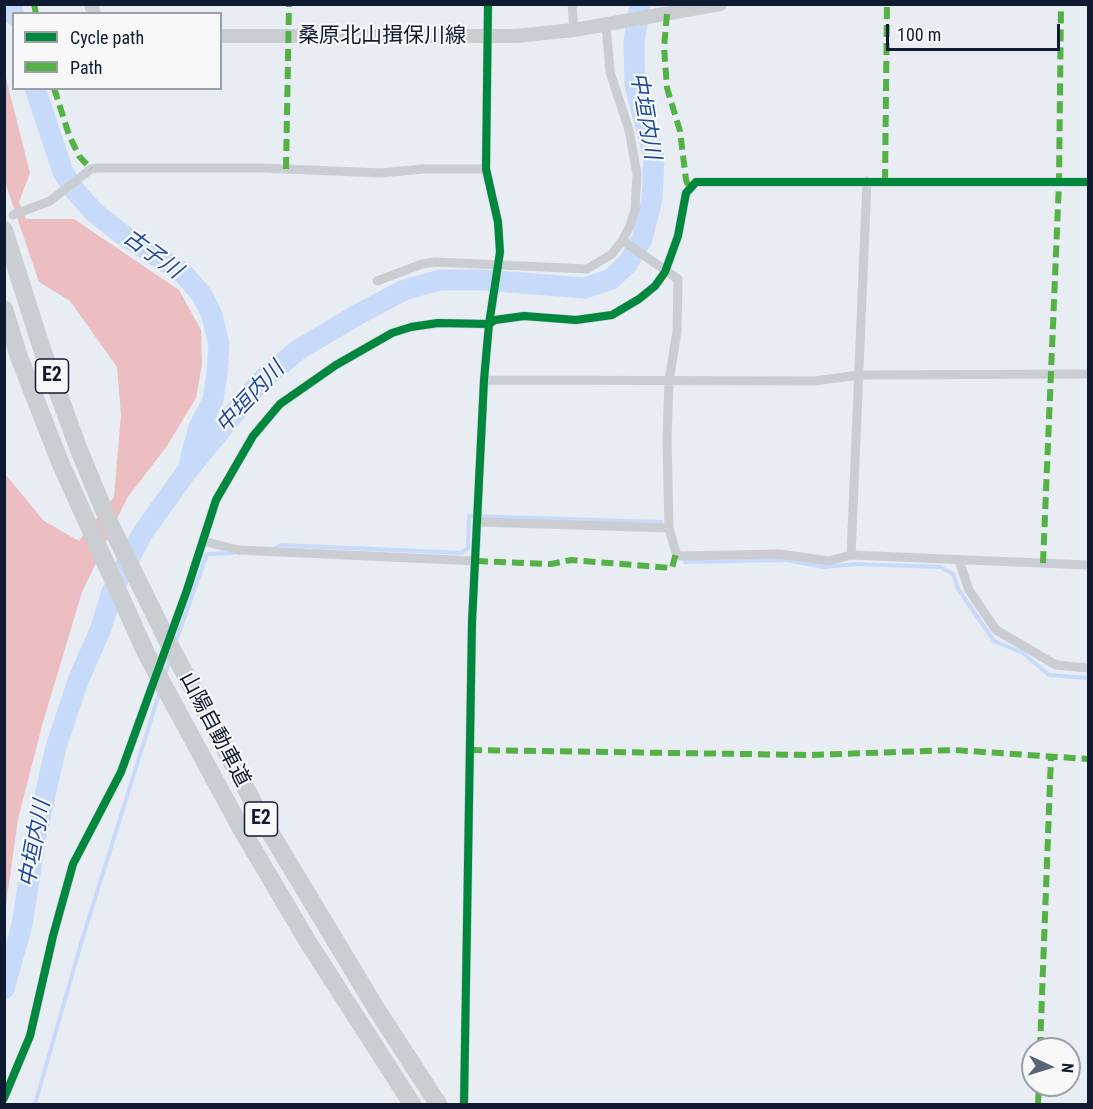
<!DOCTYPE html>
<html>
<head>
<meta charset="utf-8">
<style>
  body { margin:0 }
  #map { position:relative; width:1093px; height:1109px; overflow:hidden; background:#e8ecf3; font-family:"Roboto Condensed",sans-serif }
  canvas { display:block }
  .frame { position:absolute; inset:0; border:6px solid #0e1b31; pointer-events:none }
  .legend { position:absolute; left:12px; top:12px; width:210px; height:78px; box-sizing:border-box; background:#f8f8f8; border:2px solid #9aa0a8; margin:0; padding:8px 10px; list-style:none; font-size:18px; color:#0e1b31 }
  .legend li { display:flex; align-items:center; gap:12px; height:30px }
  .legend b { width:30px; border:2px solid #9aa0a8 }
  .north { position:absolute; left:1021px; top:1037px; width:60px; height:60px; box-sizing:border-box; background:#f8f8f8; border:2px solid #9aa0a8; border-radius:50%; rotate:94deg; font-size:16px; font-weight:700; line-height:24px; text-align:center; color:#0e1b31 }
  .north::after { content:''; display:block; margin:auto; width:21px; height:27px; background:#5a6475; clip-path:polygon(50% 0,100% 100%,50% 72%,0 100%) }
  .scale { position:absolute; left:886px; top:24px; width:174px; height:27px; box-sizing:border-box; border:3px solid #0e1b31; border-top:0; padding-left:8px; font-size:18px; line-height:21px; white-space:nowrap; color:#0e1b31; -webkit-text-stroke:4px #f8f8f8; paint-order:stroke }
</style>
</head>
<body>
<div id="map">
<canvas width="1093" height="1109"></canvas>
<div class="frame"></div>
<ul class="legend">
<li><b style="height:8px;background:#00873e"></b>Cycle path</li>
<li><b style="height:8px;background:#54b146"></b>Path</li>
</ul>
<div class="north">N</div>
<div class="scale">100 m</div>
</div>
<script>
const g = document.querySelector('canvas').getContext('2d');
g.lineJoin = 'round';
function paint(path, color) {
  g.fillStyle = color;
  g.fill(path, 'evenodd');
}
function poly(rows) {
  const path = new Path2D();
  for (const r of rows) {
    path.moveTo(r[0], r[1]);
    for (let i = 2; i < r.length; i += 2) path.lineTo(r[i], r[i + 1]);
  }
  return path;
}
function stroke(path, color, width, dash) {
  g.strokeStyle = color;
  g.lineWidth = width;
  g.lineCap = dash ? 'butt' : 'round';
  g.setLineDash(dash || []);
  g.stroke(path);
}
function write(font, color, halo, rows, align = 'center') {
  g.font = font + ' "Roboto Condensed","Noto Sans JP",sans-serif';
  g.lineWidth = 4.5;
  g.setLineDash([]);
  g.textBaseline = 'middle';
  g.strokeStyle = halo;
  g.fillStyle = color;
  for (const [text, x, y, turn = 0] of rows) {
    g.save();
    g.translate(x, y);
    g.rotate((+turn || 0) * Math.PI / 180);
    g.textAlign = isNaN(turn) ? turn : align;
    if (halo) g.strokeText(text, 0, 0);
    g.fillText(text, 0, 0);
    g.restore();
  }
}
const forest = poly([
  [5,74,30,173,19,202,26,219,74,219,179,290,201,330,202,365,196,398,167,446,127,498,82,592,43,722,18,819,5,912,5,474,44,521,79,541,114,497,121,415,117,367,70,301,39,282,5,182]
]);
const stream = poly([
  [273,549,281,545,462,553,468,548,469,516,661,522],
  [685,562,786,560,824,567,856,564,940,567,953,574,958,589,994,641,1023,653,1049,675,1088,678],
  [176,641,207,554,233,553],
  [165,675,170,659],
  [35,1104,82,940,160,691]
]);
const river = poly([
  [11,4,14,15],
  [35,88,63,172,76,192,95,213,122,234,183,273,202,295,212,315,219,345,217,374,213,400,199,427,190,461],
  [4,989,22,925,36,835,56,747,78,681,101,628,112,592,142,534,187,471,260,382,298,350,357,315,404,290,440,280,484,280,585,288,611,279,628,263,642,239,652,199,654,157,635,85,634,42,640,4]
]);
const minor = poly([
  [572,4,574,30],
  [606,24,610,72,629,130,637,174,635,210,630,226,622,241],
  [867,181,851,555,1088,565],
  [13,215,50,201,91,169,97,168,262,168,381,173,423,169,486,169],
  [377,281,422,264,436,262,587,269,612,254,622,241,626,243,678,279,677,331,669,381,667,438,669,528,676,553,680,556,779,554,829,561,851,555],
  [484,380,815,381,859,375,1088,374],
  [479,522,669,528],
  [203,541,238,550,476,561],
  [959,561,969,590,996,630,1056,665,1088,668],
  [4,1098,30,1036,53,936,73,864,121,772,187,590,216,500,253,436,280,404,336,365,392,333,411,327,438,323,489,324,495,320,524,316,576,320,612,315,639,299,655,286,665,272,678,236,686,193,696,182,1088,182],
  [464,1104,472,622,484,380,489,324,500,252,498,222,486,169,488,4]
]);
const secondary = poly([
  [91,4,94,14],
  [220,36,516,36,574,30,720,4]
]);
const motorway = poly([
  [4,230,42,349,79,450,108,520,166,638,262,819,377,1010,438,1104],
  [4,309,19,357,60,462,146,653,243,832,308,942,412,1104]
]);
const quiet = poly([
  [34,4,36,14],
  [667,14,664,47,667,88,680,131,686,180,689,187],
  [54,88,69,135,79,156,91,169],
  [286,169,289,4],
  [885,181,887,4],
  [476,561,551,564,571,560,672,568,676,553],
  [1043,563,1059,182,1061,4],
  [470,750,812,755,954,750,1088,759],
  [1040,1049,1051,756],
  [1038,1104,1039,1085]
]);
const cycleway = poly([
  [4,1098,30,1036,53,936,73,864,121,772,187,590,216,500,253,436,280,404,336,365,392,333,411,327,438,323,489,324,495,320,524,316,576,320,612,315,639,299,655,286,665,272,678,236,686,193,696,182,1088,182],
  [464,1104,472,622,484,380,489,324,500,252,498,222,486,169,488,4]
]);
const shields = [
  [52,376,33],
  [261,819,33]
];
const shieldNames = [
  ["E2",52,376],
  ["E2",261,819]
];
const streetNames = [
  ["桑原北山揖保川線",382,37],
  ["山陽自動車道",214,730,62]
];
const waterNames = [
  ["中垣内川",644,116,80],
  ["古子川",152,255,36],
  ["中垣内川",251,398,-47],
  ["中垣内川",36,844,-80]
];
paint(forest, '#ecbec1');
stroke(stream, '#c7daf9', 4);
stroke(river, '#c7daf9', 21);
stroke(minor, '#cacdd2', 9);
stroke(secondary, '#cacdd2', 14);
stroke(motorway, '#cacdd2', 18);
stroke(quiet, '#54b146', 6, [12, 6]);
stroke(cycleway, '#00873e', 8);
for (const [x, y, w] of shields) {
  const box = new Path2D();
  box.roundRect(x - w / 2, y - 17, w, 34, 4.5);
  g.fillStyle = '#f8f8f8';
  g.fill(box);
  stroke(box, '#0e1b31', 1.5);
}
write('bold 20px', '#0e1b31', null, shieldNames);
write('21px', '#0e1b31', '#f8f8f8', streetNames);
write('italic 22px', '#1d4a97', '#f8f8f8', waterNames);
</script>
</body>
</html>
